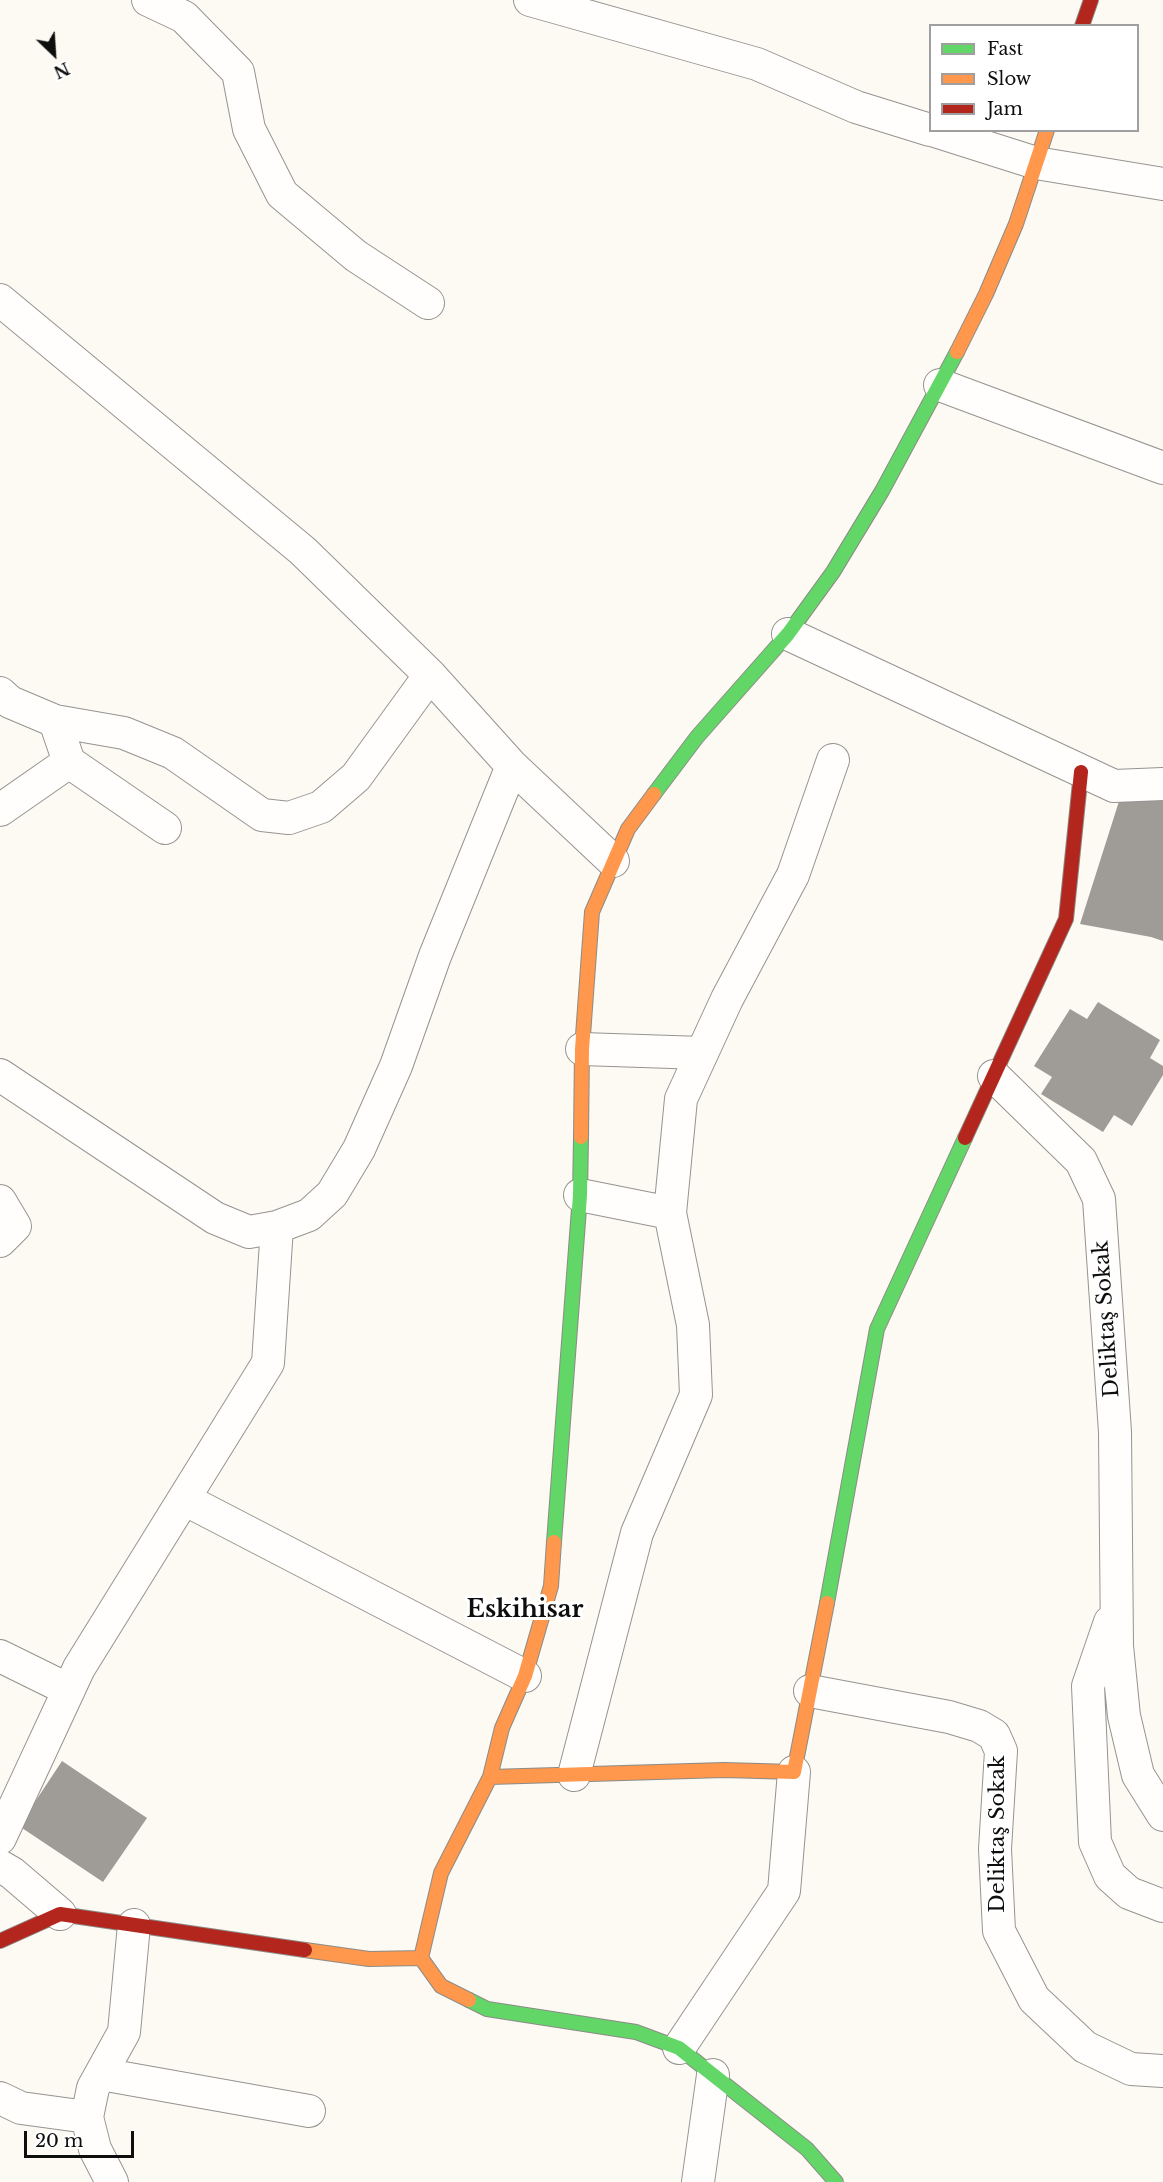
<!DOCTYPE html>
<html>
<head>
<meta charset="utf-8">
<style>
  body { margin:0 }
  #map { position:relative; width:1163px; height:2182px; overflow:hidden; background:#fcfaf2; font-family:"Libre Baskerville",serif }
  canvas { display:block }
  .legend { position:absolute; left:929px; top:24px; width:210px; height:108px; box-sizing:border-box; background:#fff; border:2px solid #9f9f9f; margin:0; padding:8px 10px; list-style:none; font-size:18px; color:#0e0e0e }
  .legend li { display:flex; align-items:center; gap:12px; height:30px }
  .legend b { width:30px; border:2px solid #9f9f9f }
  .north { position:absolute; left:24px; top:24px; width:60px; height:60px; -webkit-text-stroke:4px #fff; paint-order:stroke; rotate:155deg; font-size:16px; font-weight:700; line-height:24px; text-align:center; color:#0e0e0e }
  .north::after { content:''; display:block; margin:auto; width:21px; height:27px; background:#0e0e0e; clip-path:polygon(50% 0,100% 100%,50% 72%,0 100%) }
  .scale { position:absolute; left:24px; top:2131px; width:110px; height:27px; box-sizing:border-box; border:3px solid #0e0e0e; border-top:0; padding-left:8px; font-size:18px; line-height:21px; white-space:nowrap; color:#0e0e0e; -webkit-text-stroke:4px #fff; paint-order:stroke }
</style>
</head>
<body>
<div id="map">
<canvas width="1163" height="2182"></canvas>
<ul class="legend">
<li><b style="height:8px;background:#63d668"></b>Fast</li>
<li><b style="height:8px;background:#ff974d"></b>Slow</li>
<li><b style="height:8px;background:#b3261e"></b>Jam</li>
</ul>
<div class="north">N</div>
<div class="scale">20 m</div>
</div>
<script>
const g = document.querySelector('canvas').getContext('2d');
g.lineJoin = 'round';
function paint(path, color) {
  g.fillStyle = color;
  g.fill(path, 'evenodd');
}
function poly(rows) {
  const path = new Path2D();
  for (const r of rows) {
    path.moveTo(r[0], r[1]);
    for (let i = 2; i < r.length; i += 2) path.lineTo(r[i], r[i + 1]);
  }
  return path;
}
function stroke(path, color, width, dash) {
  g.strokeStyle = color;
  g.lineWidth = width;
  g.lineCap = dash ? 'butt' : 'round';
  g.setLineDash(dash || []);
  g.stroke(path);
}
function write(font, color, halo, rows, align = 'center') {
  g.font = font + ' "Libre Baskerville",serif';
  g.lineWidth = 6;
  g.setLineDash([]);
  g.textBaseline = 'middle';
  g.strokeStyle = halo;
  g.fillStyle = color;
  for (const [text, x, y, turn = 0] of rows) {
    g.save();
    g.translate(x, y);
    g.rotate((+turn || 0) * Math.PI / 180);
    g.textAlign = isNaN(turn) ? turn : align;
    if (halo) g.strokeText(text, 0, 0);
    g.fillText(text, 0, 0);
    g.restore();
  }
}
const building = poly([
  [1163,794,1163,941,1151,937,1080,924,1121,795],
  [1098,1002,1160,1040,1150,1058,1163,1066,1163,1075,1132,1126,1114,1115,1103,1132,1041,1094,1052,1077,1034,1066,1070,1009,1087,1019],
  [62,1761,147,1818,103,1882,19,1826]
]);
const street = poly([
  [148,0,184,17,238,72,249,129,282,194,356,256,428,303],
  [530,0,757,64,856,107,930,130],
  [932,130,1036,163,1163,184],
  [0,300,303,551,430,675,512,766,613,861],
  [940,385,1163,468],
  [788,634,1114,786,1163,784],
  [0,693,10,702,55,721,124,733,173,753,262,815,289,818,321,807,356,777,430,675],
  [55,721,69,762,165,828],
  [0,810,69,762],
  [582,1049,702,1053],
  [0,1075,215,1218,249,1232,277,1227,309,1215,332,1194,359,1149,396,1066,435,956,512,766],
  [994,1076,1081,1161,1099,1199,1115,1432,1117,1646,1124,1716,1138,1775,1163,1815],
  [580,1195,670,1213],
  [0,1201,15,1226,0,1241],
  [184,1499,525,1676],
  [1110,1622,1088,1686,1095,1842,1110,1876,1129,1893,1163,1906],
  [0,1656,69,1690],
  [810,1691,949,1717,979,1726,994,1735,1001,1751,995,1849,999,1931,1034,1999,1085,2047,1131,2069,1163,2071],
  [574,1775,637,1533,696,1395,693,1325,670,1213,681,1099,727,999,793,875,833,760],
  [0,1838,79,1668,268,1363,277,1227],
  [0,1866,12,1873,60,1914],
  [679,2048,784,1891,794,1772],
  [101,2074,309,2111],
  [0,2098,21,2108,87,2117],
  [112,2182,95,2149,87,2117,93,2088,124,2032,134,1925],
  [698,2182,713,2075]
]);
const fast = poly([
  [654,794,697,737,788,634,833,572,882,491,957,352],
  [554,1542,580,1195,581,1137],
  [827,1603,877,1329,965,1138],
  [469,2000,487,2009,636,2032,679,2048,807,2149,836,2182]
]);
const slow = poly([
  [957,352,986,294,1016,224,1047,130],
  [581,1137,582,1049,592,912,628,829,654,794],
  [490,1777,724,1770,794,1772,827,1603],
  [305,1950,369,1959,421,1958],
  [469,2000,441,1986,421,1958,441,1873,490,1777,502,1728,525,1676,551,1586,554,1542]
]);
const jam = poly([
  [1082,26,1091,0],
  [965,1138,1066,919,1081,772],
  [0,1941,60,1914,305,1950]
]);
const streetNames = [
  ["Deliktaş Sokak",1107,1319,-94],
  ["Deliktaş Sokak",998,1834,-90]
];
const quarterNames = [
  ["Eskihisar",525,1610]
];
paint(building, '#9f9c98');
stroke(street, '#959491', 34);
stroke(fast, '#8c8b87', 16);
stroke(slow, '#8c8b87', 16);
stroke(jam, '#8c8b87', 16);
stroke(street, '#fffefd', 32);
stroke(fast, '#63d668', 14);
stroke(slow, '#ff974d', 14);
stroke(jam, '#b3261e', 14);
write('21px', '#0e0e0e', '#fff', streetNames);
write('bold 24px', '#0e0e0e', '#fff', quarterNames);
</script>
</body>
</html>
